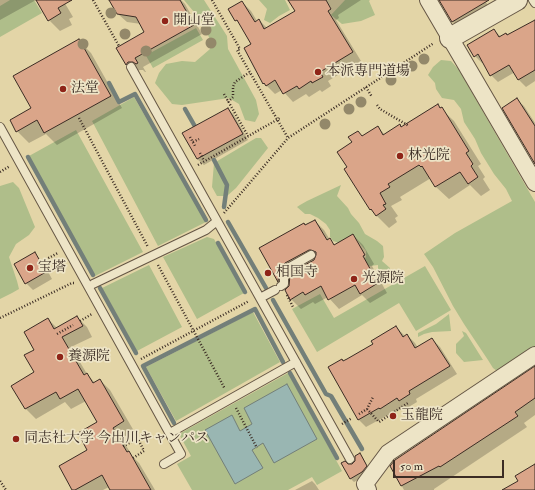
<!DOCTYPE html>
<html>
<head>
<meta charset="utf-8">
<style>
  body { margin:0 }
  #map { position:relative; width:535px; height:490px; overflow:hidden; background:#e3d5a7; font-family:"IM FELL Double Pica",serif }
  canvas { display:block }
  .scale { position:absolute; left:393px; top:460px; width:111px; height:18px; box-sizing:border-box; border:2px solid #3b2c24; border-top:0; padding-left:5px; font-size:12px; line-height:14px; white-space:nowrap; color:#3b2c24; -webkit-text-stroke:3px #ede4c6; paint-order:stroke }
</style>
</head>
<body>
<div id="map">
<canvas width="535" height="490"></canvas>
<div class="scale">50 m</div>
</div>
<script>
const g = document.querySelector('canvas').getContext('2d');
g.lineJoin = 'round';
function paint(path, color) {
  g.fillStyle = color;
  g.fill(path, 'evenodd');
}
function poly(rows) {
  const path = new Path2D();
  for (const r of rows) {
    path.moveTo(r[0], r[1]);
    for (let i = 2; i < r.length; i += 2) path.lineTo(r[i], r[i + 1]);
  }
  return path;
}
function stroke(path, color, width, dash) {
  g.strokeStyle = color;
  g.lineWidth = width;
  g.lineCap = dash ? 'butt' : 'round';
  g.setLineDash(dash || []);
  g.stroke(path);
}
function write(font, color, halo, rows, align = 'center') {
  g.font = font + ' "IM FELL Double Pica","Noto Serif JP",serif';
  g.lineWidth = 3.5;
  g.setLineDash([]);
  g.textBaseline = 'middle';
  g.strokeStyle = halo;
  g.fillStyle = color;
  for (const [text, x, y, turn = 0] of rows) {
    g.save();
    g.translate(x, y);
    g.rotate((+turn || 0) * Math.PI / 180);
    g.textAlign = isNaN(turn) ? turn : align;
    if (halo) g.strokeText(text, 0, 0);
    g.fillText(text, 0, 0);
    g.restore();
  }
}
const green = poly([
  [10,0,34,0,42,13,0,37,0,6],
  [184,0,204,0,227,36,228,49,256,100,259,114,255,122,245,120,239,104,229,98,182,105,172,104,155,83,159,73,166,64,182,61,195,62,210,49,211,43,204,24],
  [259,0,285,0,290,10,279,16,270,23,264,20,267,9],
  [345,0,370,0,369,1,375,15,361,21,342,24,331,15],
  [196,28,203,40,153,68,141,47,147,44,152,52],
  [441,60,451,61,459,70,535,202,535,347,497,371,493,368,488,360,464,324,453,306,433,267,424,254,455,233,512,201,506,189,494,174,481,153,475,139,464,122,461,109,454,100,442,98,436,89,435,83,428,75,433,67],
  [134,97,206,222,158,246,92,121],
  [76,130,143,252,95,276,29,156],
  [256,138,261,138,268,148,236,188,227,196,217,196,212,187,214,163],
  [13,182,19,188,35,227,29,235,16,244,9,257,17,281,19,289,12,293,0,299,0,186],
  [341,185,337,196,348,208,351,214,359,223,365,234,377,241,383,246,384,257,382,261,390,268,390,274,383,276,378,270,378,265,370,266,364,265,362,262,366,257,366,251,357,240,349,239,339,243,333,241,330,237,330,230,326,224,318,218,310,214,305,214,297,207,300,205,307,201],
  [207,237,214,239,244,293,197,319,163,257],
  [149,265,182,327,137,351,102,288],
  [425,266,451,310,416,331,399,303,317,352,292,309,320,294,334,318],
  [253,312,280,362,176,421,146,367],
  [449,314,451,331,432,332,424,334,418,337,418,333,436,324],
  [462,331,466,333,483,360,464,362,456,353,456,344,464,336],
  [288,373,342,471,317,485,312,477,288,490,192,490,177,464,191,456,179,434]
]);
const water = poly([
  [287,384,317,439,274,463,263,443,252,450,263,468,235,484,205,430,232,415,240,431,252,424,244,408,287,384]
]);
const shadow = poly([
  [0,0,36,0,0,20],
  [37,0,63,0,73,17,69,19,72,25,60,31,49,20],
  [111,0,181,0,185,4,202,34,143,67,146,72,145,72,143,70,140,70,137,71,135,73,127,65,117,48,146,32,141,24,127,22,118,14],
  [290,0,361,0,338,15,339,18,336,20,361,61,328,81,331,86,322,92,320,90,309,97,306,94,293,102,282,90,275,94,264,83,253,44,241,25,236,20,230,10,242,2,251,11,257,21,259,20,267,28,296,11],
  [440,0,485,0,491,12,461,30,452,21],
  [535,21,535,81,526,87,519,80,515,72,498,82,491,75,483,62,482,63,475,56,494,30,501,37,506,34,508,36],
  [79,41,91,53,122,108,57,145,46,134,29,143,17,131],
  [517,100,524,106,535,123,535,162],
  [437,105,454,121,481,164,478,166,485,177,483,179,490,190,481,196,470,185,449,199,436,187,431,178,400,197,402,200,391,206,398,216,395,218,397,222,389,228,370,209,348,167,353,143,358,132,363,137,378,127,385,135,400,126,402,128],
  [228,109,234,115,248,140,204,165,197,159],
  [315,221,324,230,330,240,335,245,353,235,363,245,374,264,372,266,387,293,370,303,362,295,339,309,328,297,315,304,313,302,301,309,291,299,287,289,279,281,261,249],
  [289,278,290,278,290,287,287,289],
  [35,254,42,261,52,279,33,290,26,283],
  [77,317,87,327,92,337,71,347,87,374,95,383,100,380,110,390,134,431,122,438,132,456,139,463,155,490,111,490,109,487,103,490,73,490,89,451,98,423,86,401,71,409,65,402,36,419,26,409,13,386,36,373,35,350,48,319,57,328],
  [396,327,405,336,407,335,415,343,418,348,432,339,440,347,457,374,416,399,417,402,407,408,405,406,389,416,388,415,366,427,358,419,343,362,374,344],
  [535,368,535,415,524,423,527,427,434,489,434,490,404,490,391,466],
  [360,454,363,458,369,470,365,476,354,482,351,479,347,465,353,465],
  [312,481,315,484,319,490,295,490]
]);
const stream = poly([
  [109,83,119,102,135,94,206,220],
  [185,109,197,130],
  [28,157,93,275],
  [214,160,227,185,224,207],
  [228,222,266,288],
  [218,243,245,292],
  [100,288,136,353],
  [273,300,326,394,331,396,362,449],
  [290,373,337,458],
  [174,423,143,366,255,309,283,362]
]);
const building = poly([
  [36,0,72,0,58,8,61,13,48,21,36,0],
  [109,0,180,0,194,25,135,58,138,63,136,64,133,62,128,62,126,65,116,48,144,32,136,17,117,14,109,0],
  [288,0,326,0,331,9,328,11,353,52,320,72,323,77,312,83,311,81,299,89,297,86,283,94,275,80,266,86,264,83,263,84,244,48,251,44,237,20,235,21,228,9,242,1,255,22,259,19,264,29,295,11,288,0],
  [439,0,489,0,452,22,439,0],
  [535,20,535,70,518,80,509,65,490,76,478,54,474,57,467,45,494,29,499,37,506,33,507,35,535,20],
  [79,39,111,96,44,133,37,120,16,132,10,120,31,108,13,76,79,39],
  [517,98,535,126,535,164,502,108,517,98],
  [438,104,440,108,442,107,469,151,466,153,473,164,471,166,478,177,468,184,460,172,435,187,422,166,421,167,419,165,388,184,390,187,380,193,386,204,383,205,386,209,376,216,371,209,370,210,344,169,347,167,337,152,352,142,348,137,358,131,362,136,378,126,383,135,400,124,401,127,438,104],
  [228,108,243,134,197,159,182,133,228,108],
  [315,220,327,240,330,238,334,245,353,234,365,255,363,256,378,283,360,294,355,285,328,300,321,286,305,295,303,292,290,300,285,290,289,286,290,275,292,272,314,260,316,255,316,252,311,250,309,250,285,263,279,270,278,282,259,248,304,223,305,225,315,220],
  [35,252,46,272,25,284,14,264,35,252],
  [77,316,83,326,62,337,84,375,87,373,93,383,100,379,124,421,113,428,127,452,129,451,151,490,110,490,102,475,75,490,72,490,59,466,87,450,78,433,97,422,78,389,60,399,56,392,25,409,11,386,34,372,24,355,34,350,24,332,48,318,54,329,77,316],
  [396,326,403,337,407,334,415,348,432,338,450,366,409,391,410,394,399,401,397,398,380,409,379,408,358,420,328,367,342,359,343,361,347,359,373,344,371,341,396,326],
  [535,366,535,398,515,412,518,416,440,467,439,466,401,486,390,466,395,460,535,366],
  [360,453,367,466,362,472,350,479,341,463,345,461,348,464,352,464,355,461,355,456,360,453],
  [535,464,535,490,502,490,518,481,515,476,535,464]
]);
const path = poly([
  [93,0,119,46],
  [212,0,240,49,237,50,288,138],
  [366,87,372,97],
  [224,94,248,136],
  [228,102,233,97,233,87,235,82,250,72],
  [377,105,380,109,409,126],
  [79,118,148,247],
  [190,137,195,146],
  [193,142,199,139],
  [200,153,204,161],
  [198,165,280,118],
  [0,172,10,166],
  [224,213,288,138,434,43],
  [43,261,58,253],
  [158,265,225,389],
  [287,295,293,307],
  [0,318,72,283,74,283],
  [80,321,92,314],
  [57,334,73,325],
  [141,359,249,301],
  [236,408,257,448],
  [367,409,379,422,408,403],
  [359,414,367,409,373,397],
  [342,424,352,418],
  [123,446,149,434],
  [133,458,144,451,138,439],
  [0,481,6,490]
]);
const service = poly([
  [533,0,535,3],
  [131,67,350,459],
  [0,127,181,454,164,464],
  [93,284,206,230,217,221],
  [281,286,284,284,284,273,288,268,311,255],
  [260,298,275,290],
  [170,433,296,362]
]);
const minor = poly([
  [428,0,535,183],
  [368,490,365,484,388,453,535,355]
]);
const tertiary = poly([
  [450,38,517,0]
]);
const trees = [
  [111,13],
  [206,30],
  [125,34],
  [211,43],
  [83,44],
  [146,51],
  [424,59],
  [412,66],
  [391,80],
  [361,102],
  [349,109],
  [325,124]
];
const markers = [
  [165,21,4,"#8f2418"],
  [318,72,4,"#8f2418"],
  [63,89,4,"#8f2418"],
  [400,156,4,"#8f2418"],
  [30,268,4,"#8f2418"],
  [268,273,4,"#8f2418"],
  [354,279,4,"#8f2418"],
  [60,357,4,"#8f2418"],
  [393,416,4,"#8f2418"],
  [16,439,4,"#8f2418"]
];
const poiNames = [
  ["開山堂",173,21],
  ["本派専門道場",326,72],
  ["法堂",71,89],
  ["林光院",408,156],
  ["宝塔",38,268],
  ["相国寺",276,273],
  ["光源院",362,279],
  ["養源院",68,357],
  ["玉龍院",401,416],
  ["同志社大学 今出川キャンパス",24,439]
];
paint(green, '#afbe8a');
paint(water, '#99b6b2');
stroke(water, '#737f79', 1);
paint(shadow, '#0003');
stroke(stream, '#737f79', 4.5);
paint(building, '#daa589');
stroke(building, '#3b2c24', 1);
stroke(service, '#655645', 10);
stroke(minor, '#655645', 18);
stroke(tertiary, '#655645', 22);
stroke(path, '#3b2c24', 2.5, [1, 2]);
stroke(service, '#ede4c6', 8);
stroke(minor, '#ede4c6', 16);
stroke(tertiary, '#ede4c6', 20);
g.fillStyle = '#93886a';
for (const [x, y] of trees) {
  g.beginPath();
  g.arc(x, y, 5.5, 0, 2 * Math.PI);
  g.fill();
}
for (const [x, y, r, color] of markers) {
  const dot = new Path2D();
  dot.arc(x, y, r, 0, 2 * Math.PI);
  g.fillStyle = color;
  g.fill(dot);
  stroke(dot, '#ede4c6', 1.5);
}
write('14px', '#3b2c24', '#ede4c6', poiNames, 'left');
</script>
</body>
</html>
